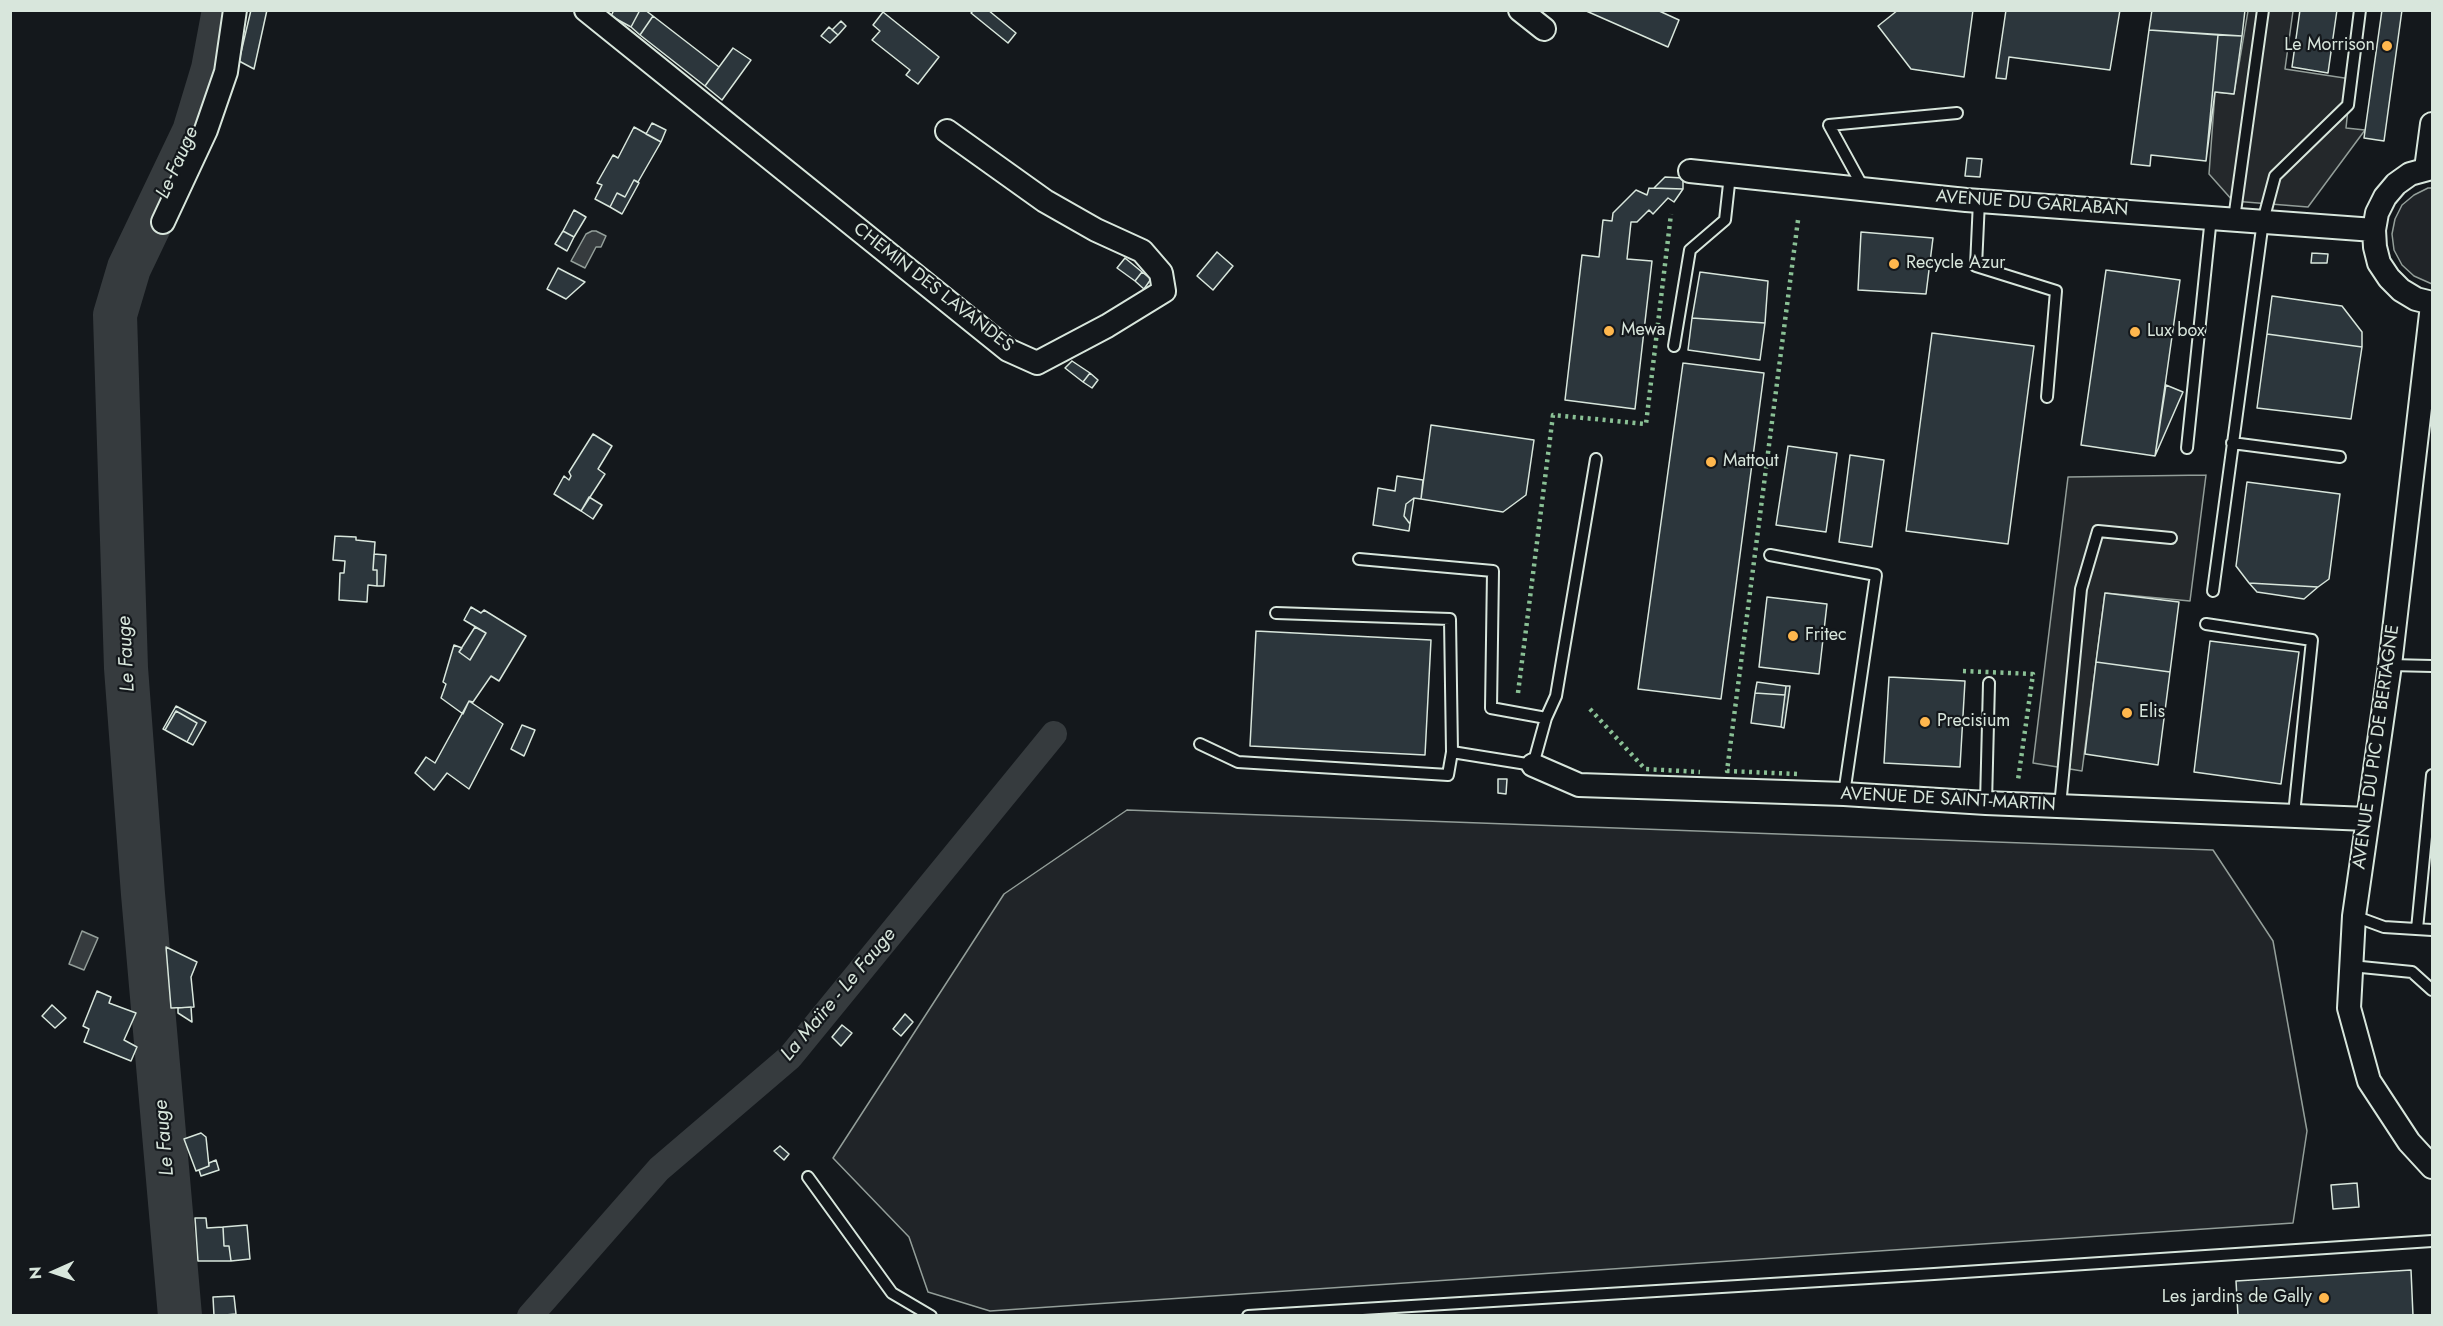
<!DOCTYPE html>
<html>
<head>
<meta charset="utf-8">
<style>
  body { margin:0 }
  #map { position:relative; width:2443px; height:1326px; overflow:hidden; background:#14181c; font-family:Jost,sans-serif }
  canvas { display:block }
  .frame { position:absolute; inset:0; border:12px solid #d8e6dc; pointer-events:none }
  .north { position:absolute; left:24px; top:1242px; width:60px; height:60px; -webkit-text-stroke:4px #14181c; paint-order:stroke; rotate:267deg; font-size:16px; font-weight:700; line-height:24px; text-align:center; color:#d8e6dc }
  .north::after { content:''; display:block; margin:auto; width:21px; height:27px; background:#d8e6dc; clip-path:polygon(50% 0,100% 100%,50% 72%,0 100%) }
</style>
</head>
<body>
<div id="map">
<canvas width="2443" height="1326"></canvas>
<div class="frame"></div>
<div class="north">N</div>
</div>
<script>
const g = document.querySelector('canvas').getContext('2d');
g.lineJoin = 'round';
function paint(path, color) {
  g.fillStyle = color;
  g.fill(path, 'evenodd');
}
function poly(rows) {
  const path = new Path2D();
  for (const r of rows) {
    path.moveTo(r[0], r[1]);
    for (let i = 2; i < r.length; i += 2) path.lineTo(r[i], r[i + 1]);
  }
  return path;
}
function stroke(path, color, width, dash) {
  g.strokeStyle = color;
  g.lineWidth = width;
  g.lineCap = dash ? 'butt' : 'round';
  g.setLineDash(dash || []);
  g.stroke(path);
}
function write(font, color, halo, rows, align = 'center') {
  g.font = font + ' Jost,sans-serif';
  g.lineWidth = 4.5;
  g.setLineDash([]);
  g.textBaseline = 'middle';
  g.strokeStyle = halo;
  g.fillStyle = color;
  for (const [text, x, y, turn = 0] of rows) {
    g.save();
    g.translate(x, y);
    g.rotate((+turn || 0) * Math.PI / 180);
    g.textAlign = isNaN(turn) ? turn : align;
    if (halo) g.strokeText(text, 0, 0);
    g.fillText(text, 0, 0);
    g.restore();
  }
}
const green = poly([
  [2428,188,2432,188,2432,284,2414,276,2402,265,2394,250,2392,234,2395,219,2402,205,2414,195,2428,188],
  [1127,810,2213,850,2273,941,2307,1131,2293,1223,990,1311,928,1292,909,1237,833,1158,1004,894,1127,810]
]);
const parking = poly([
  [2248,11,2293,11,2285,69,2351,79,2346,128,2365,130,2308,207,2233,201,2209,174,2215,92,2234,94,2248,11],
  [2206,475,2190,601,2105,593,2082,771,2033,763,2068,477,2206,475]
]);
const water = poly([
  [592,231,596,231,606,236,601,247,596,247,585,268,571,261,586,234,592,231],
  [82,931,98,938,84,970,69,964,82,931]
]);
const canal = poly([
  [530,1316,659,1169,790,1057,1054,734]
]);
const river = poly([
  [180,1316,143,894,126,668,115,315,129,268,194,132,213,69,224,10]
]);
const building = poly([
  [251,10,267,10,254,69,239,61,251,10],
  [614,10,640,10,631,27,611,16,614,10],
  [640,10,645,10,653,16,640,35,631,27,640,10],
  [974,10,988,10,1016,33,1008,43,971,13,974,10],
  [1584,10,1657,10,1679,20,1668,47,1584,10],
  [1898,10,1973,10,1964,77,1911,69,1878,26,1898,10],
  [2006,10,2120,10,2110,70,2009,57,2006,79,1996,78,2006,10],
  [2152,10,2245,10,2242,36,2149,30,2152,10],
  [2300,10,2337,10,2328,73,2292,67,2300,10],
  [2382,10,2402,10,2384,141,2364,138,2382,10],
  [883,12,939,57,918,84,906,75,910,70,872,40,880,31,873,25,883,12],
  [653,16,719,67,705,86,640,35,653,16],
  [841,21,846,26,838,35,832,30,841,21],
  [829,27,838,35,830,43,821,36,829,27],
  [2149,30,2218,35,2206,161,2151,155,2150,166,2131,164,2149,30],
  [2218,35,2242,36,2234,94,2215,92,2206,161,2218,35],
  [733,48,751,60,722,100,705,86,733,48],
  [652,123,666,130,661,142,646,134,652,123],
  [634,127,661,142,638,182,634,180,625,197,617,193,610,207,595,199,602,185,597,183,613,155,618,158,634,127],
  [1967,158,1982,159,1980,177,1965,176,1967,158],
  [1665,177,1683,178,1683,189,1654,188,1665,177],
  [634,180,639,183,622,214,610,207,617,193,625,197,634,180],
  [1649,188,1683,189,1674,202,1668,198,1653,214,1649,210,1637,222,1631,222,1627,259,1652,261,1635,409,1565,400,1582,255,1599,257,1603,220,1612,221,1613,213,1636,190,1647,195,1649,188],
  [574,210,586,217,574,237,563,231,574,210],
  [563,231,574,237,567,251,555,244,563,231],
  [1861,232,1933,238,1926,294,1858,290,1861,232],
  [1217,252,1233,266,1213,290,1197,276,1217,252],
  [2312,253,2328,254,2327,263,2311,263,2312,253],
  [1125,258,1142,272,1135,281,1117,268,1125,258],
  [558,268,585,282,566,299,547,289,558,268],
  [2106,270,2180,280,2155,456,2081,445,2106,270],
  [1142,272,1151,279,1144,289,1135,281,1142,272],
  [1700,272,1768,281,1765,323,1692,318,1700,272],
  [2272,296,2342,306,2362,332,2362,347,2267,334,2272,296],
  [1692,318,1765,323,1760,360,1688,350,1692,318],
  [1932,333,2034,346,2008,544,1906,531,1932,333],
  [2267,334,2362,347,2351,419,2257,408,2267,334],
  [1072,361,1090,373,1083,382,1065,368,1072,361],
  [1683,363,1764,373,1721,699,1638,689,1683,363],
  [1090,373,1098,380,1092,388,1083,382,1090,373],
  [2166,385,2183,392,2155,456,2166,385],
  [1431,425,1534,440,1526,495,1503,512,1421,499,1431,425],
  [593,434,612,446,598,469,605,474,581,511,554,494,564,476,569,480,571,476,569,472,593,434],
  [1788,446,1837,453,1826,532,1776,525,1788,446],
  [1850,455,1884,460,1872,547,1839,542,1850,455],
  [1397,476,1423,480,1421,499,1414,498,1406,504,1404,516,1410,524,1409,531,1373,525,1378,488,1395,491,1397,476],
  [2247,482,2340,494,2329,579,2318,587,2249,583,2236,566,2247,482],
  [589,497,602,505,593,519,581,511,589,497],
  [1414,498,1410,524,1404,516,1406,504,1414,498],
  [335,536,356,537,356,540,375,542,373,570,377,570,377,586,368,585,367,602,339,600,340,573,344,573,345,561,333,560,335,536],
  [374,554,386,555,384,586,377,586,377,570,373,570,374,554],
  [2249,583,2318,587,2304,599,2257,592,2249,583],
  [2105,593,2179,602,2170,672,2096,662,2105,593],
  [1767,597,1827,604,1819,674,1759,667,1767,597],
  [471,607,481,613,484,610,526,636,499,681,491,676,473,702,469,701,463,714,441,698,446,684,443,682,454,645,462,648,459,652,470,660,486,633,464,620,471,607],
  [475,627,486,633,470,660,459,652,475,627],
  [1256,631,1431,640,1425,755,1250,746,1256,631],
  [2210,641,2299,652,2281,784,2194,772,2210,641],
  [2096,662,2170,672,2158,765,2085,754,2096,662],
  [1889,677,1965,681,1960,767,1884,763,1889,677],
  [1757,682,1786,686,1785,695,1755,693,1757,682],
  [1786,686,1790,686,1784,728,1781,727,1786,686],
  [1755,693,1785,695,1781,727,1751,723,1755,693],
  [469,701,503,724,469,789,447,773,434,790,415,773,426,757,435,763,469,701],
  [176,706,206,722,193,745,187,742,197,723,176,711,165,730,163,729,176,706],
  [176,711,197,723,187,742,165,730,176,711],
  [522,725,535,730,524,756,511,749,522,725],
  [1498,779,1507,779,1506,794,1498,793,1498,779],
  [166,947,197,962,191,977,194,1007,171,1008,166,947],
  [97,991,111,997,109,1003,136,1013,124,1040,137,1047,131,1061,84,1042,89,1029,83,1026,97,991],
  [52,1005,66,1018,55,1028,42,1016,52,1005],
  [191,1007,192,1022,178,1013,178,1008,191,1007],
  [905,1014,913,1022,901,1036,893,1029,905,1014],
  [842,1025,852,1033,841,1046,832,1037,842,1025],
  [201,1133,206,1137,209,1166,196,1171,184,1139,201,1133],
  [780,1146,789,1154,784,1160,774,1151,780,1146],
  [216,1160,219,1170,201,1176,199,1170,209,1166,209,1163,216,1160],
  [2357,1183,2359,1207,2333,1209,2331,1185,2357,1183],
  [195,1218,206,1218,207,1228,223,1227,224,1246,229,1246,231,1261,198,1261,195,1218],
  [247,1225,250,1259,231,1261,229,1246,224,1246,223,1227,247,1225],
  [2411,1270,2413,1316,2238,1316,2236,1281,2411,1270],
  [234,1296,236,1314,214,1316,213,1297,234,1296]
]);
const lane = poly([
  [1864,189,1829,125,1957,113],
  [1979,201,1976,266,2056,291,2047,397],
  [2234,219,2263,10],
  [1674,346,1690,250,1725,220,1730,175],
  [2232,443,2340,457],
  [2187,448,2211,217],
  [1770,555,1876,575,1844,794],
  [2213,591,2263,221,2275,176,2348,105,2360,10],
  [1276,613,1450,619,1452,752],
  [2206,624,2312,640,2294,814],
  [2390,665,2432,666],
  [1546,718,1556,696,1596,459],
  [1200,744,1238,762,1448,775,1452,752,1533,765,1546,718,1491,708,1493,571,1359,559],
  [1986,803,1989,683],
  [2060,806,2081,589,2098,531,2171,538],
  [2354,916,2384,927,2432,930],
  [2417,929,2432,775],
  [2351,966,2412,972,2432,990],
  [808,1177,892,1293,931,1316],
  [1248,1316,1934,1274,2432,1241]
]);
const street = poly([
  [586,10,1008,350,1037,363,1107,326,1164,291,1161,273,1142,251,1096,230,1045,201,947,131],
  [1520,10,1544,29],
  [2432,168,2410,174,2396,184,2385,197,2377,213,2374,230,2375,247,2379,263,2389,278,2401,290,2416,299,2432,303],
  [2426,169,2432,124],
  [1690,171,1966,200,2374,230],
  [163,222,206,130,226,72,235,10],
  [2432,305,2390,665,2354,916,2349,1008,2369,1081,2409,1142,2432,1167],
  [1533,765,1579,785,1844,794,1986,803,2367,819]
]);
const hedge = poly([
  [1963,671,2033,674,2018,780],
  [1518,693,1553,415,1646,424,1671,214],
  [1590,709,1645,769,1700,772],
  [1797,774,1727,771,1798,220]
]);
const markers = [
  [2387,46,6,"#ffb74d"],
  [1894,264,6,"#ffb74d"],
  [1609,331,6,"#ffb74d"],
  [2135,332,6,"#ffb74d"],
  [1711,462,6,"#ffb74d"],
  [1793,636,6,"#ffb74d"],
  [2127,713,6,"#ffb74d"],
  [1925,722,6,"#ffb74d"],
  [2324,1298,6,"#ffb74d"]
];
const poiNames = [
  ["Le Morrison",2375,46,"right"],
  ["Recycle Azur",1906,264],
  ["Mewa",1621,331],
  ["Lux box",2147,332],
  ["Mattout",1723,462],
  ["Fritec",1805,636],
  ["Elis",2139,713],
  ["Precisium",1937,722],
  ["Les jardins de Gally",2312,1298,"right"]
];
const streetNames = [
  ["AVENUE DU GARLABAN",2032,204,4],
  ["CHEMIN DES LAVANDES",933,288,38],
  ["AVENUE DU PIC DE BERTAGNE",2377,747,-82],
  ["AVENUE DE SAINT-MARTIN",1948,800,3]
];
const waterNames = [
  ["Le Fauge",178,163,-66],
  ["Le Fauge",127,654,-93],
  ["La Maïre - Le Fauge",839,995,-50],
  ["Le Fauge",165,1138,-95]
];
paint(green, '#202428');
stroke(green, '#939e99', 1.5);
paint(parking, '#24282b');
stroke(parking, '#939e99', 1.5);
paint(water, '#363b3e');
stroke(water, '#939e99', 1.5);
stroke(canal, '#363b3e', 26);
stroke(river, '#363b3e', 44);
paint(building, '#2c363c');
stroke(building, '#d8e6dc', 1.5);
stroke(lane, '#d8e6dc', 14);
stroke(street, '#d8e6dc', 26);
stroke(lane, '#14181c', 10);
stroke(street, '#14181c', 22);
stroke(hedge, '#8ac095', 4.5, [3, 4.5]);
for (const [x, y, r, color] of markers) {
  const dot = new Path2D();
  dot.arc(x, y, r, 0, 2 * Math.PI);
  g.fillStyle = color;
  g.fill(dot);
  stroke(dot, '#14181c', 2);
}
write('18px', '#d8e6dc', '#14181c', poiNames, 'left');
write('18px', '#d8e6dc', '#14181c', streetNames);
write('italic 20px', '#d8e6dc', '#14181c', waterNames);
</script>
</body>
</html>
